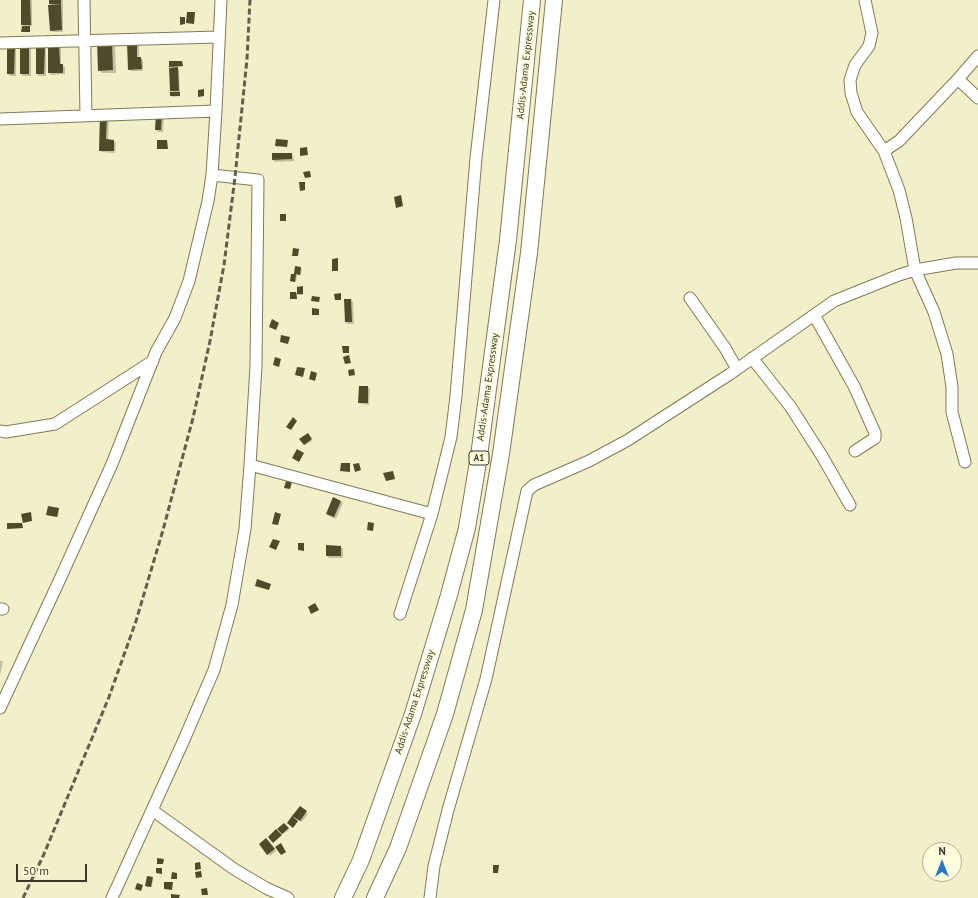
<!DOCTYPE html>
<html>
<head>
<meta charset="utf-8">
<style>
  body { margin:0 }
  #map { position:relative; width:978px; height:898px; overflow:hidden; background:#f3efc9; font-family:"PT Sans",sans-serif }
  canvas { display:block }
  .north { position:absolute; left:922px; top:842px; width:40px; height:40px; box-sizing:border-box; background:#fffcdd; border:1px solid #b0ae95; border-radius:50%; rotate:0deg; font-size:11px; font-weight:700; line-height:16px; text-align:center; color:#393829 }
  .north::after { content:''; display:block; margin:auto; width:14px; height:18px; background:#2a77c7; clip-path:polygon(50% 0,100% 100%,50% 72%,0 100%) }
  .scale { position:absolute; left:16px; top:864px; width:71px; height:18px; box-sizing:border-box; border:2px solid #393829; border-top:0; padding-left:5px; font-size:12px; line-height:14px; white-space:nowrap; color:#393829; -webkit-text-stroke:3px #fffcdd; paint-order:stroke }
</style>
</head>
<body>
<div id="map">
<canvas width="978" height="898"></canvas>
<div class="north">N</div>
<div class="scale">50 m</div>
</div>
<script>
const g = document.querySelector('canvas').getContext('2d');
g.lineJoin = 'round';
function paint(path, color) {
  g.fillStyle = color;
  g.fill(path, 'evenodd');
}
function poly(rows) {
  const path = new Path2D();
  for (const r of rows) {
    path.moveTo(r[0], r[1]);
    for (let i = 2; i < r.length; i += 2) path.lineTo(r[i], r[i + 1]);
  }
  return path;
}
function stroke(path, color, width, dash) {
  g.strokeStyle = color;
  g.lineWidth = width;
  g.lineCap = dash ? 'butt' : 'round';
  g.setLineDash(dash || []);
  g.stroke(path);
}
function write(font, color, halo, rows, align = 'center') {
  g.font = font + ' "PT Sans",sans-serif';
  g.lineWidth = 4;
  g.setLineDash([]);
  g.textBaseline = 'middle';
  g.strokeStyle = halo;
  g.fillStyle = color;
  for (const [text, x, y, turn = 0] of rows) {
    g.save();
    g.translate(x, y);
    g.rotate((+turn || 0) * Math.PI / 180);
    g.textAlign = isNaN(turn) ? turn : align;
    if (halo) g.strokeText(text, 0, 0);
    g.fillText(text, 0, 0);
    g.restore();
  }
}
const shadow = poly([
  [22,0,32,0,32,26,30,26,30,32,23,32,25,27,22,24],
  [50,0,63,0,63,32,53,32,51,30,52,6,50,4],
  [98,42,115,45,116,73,102,73,99,70],
  [128,43,139,45,139,58,143,60,143,71,131,71,129,69],
  [59,45,61,48,61,65,65,67,65,74,51,75,49,72],
  [8,47,14,47,16,49,16,76,10,76,8,74],
  [29,47,31,49,31,76,23,76,21,74],
  [44,47,46,49,46,76,39,76,37,74],
  [182,62,183,66,176,67,179,70,180,96,172,97,171,93,173,93,171,91,173,69,170,66],
  [157,114,164,116,163,132,158,132,156,130],
  [101,116,109,119,108,140,114,141,116,143,115,153,102,152,100,150],
  [291,154,293,156,294,161,275,162,273,160],
  [296,267,302,269,301,275,297,275,296,282,292,282],
  [302,287,303,295,297,295,297,299,292,299,291,293,298,293],
  [351,300,353,302,354,324,348,324,346,322],
  [368,387,370,389,369,405,361,404,359,402],
  [308,434,312,441,305,445,301,439],
  [341,501,343,503,336,519,329,516,327,514],
  [59,509,58,517,47,515],
  [341,547,343,549,343,558,329,558,327,555],
  [0,660,3,662,0,675],
  [300,807,308,814,302,822,296,818],
  [284,824,289,830,283,834,279,829],
  [268,842,276,851,270,856,260,844],
  [153,878,152,887,147,887,146,886]
]);
const building = poly([
  [21,0,30,0,31,25,21,25],
  [49,0,61,0,61,5,49,4],
  [48,5,61,5,62,30,50,31],
  [187,12,195,12,194,24,186,23],
  [180,17,185,17,185,24,180,25],
  [22,26,30,26,30,32,21,32],
  [97,41,112,41,113,70,98,71],
  [127,42,137,42,137,57,141,57,142,69,128,70],
  [59,44,60,64,63,64,63,73,48,73,48,45],
  [7,46,15,46,14,74,7,74],
  [20,46,29,46,29,74,20,74],
  [36,46,45,46,44,74,36,74],
  [169,61,182,61,183,66,169,67],
  [178,67,179,91,170,91,169,68],
  [204,89,204,96,198,97,198,90],
  [170,92,180,92,180,96,170,96],
  [156,113,162,113,161,130,155,130],
  [100,115,107,116,106,139,114,140,114,151,99,151],
  [276,139,288,140,287,147,275,146],
  [157,140,167,140,168,149,157,149],
  [307,147,308,155,300,156,300,148],
  [272,153,292,153,292,159,272,160],
  [310,171,311,177,305,178,303,172],
  [299,182,305,182,305,190,300,191],
  [401,195,403,206,396,208,394,197],
  [280,214,286,214,286,221,280,221],
  [293,248,299,249,298,256,292,256],
  [338,258,338,271,332,271,332,259],
  [295,266,301,267,300,275,296,274,295,282,290,281,291,274,294,274],
  [303,286,303,294,297,294,297,287],
  [290,292,296,292,297,299,290,299],
  [341,293,341,300,335,300,334,294],
  [312,296,320,297,319,302,311,301],
  [344,299,351,299,352,322,345,322],
  [312,308,319,309,319,315,312,315],
  [272,319,279,323,276,330,269,327],
  [281,335,290,337,288,344,280,342],
  [342,346,349,346,349,353,343,353],
  [349,355,351,363,345,364,343,357],
  [275,357,281,359,279,367,273,365],
  [297,367,305,368,303,377,295,375],
  [354,369,355,375,349,376,348,370],
  [311,371,317,373,315,381,309,379],
  [359,386,368,386,368,403,358,403],
  [293,417,297,421,291,430,286,427],
  [308,433,312,439,304,445,299,439],
  [297,449,304,453,299,462,292,458],
  [341,463,350,463,350,472,340,471],
  [359,463,361,470,355,472,353,464],
  [393,471,395,479,386,481,383,473],
  [286,481,292,482,290,489,284,488],
  [333,497,341,501,334,517,326,514],
  [48,506,59,508,57,517,46,515],
  [31,512,32,521,23,523,21,514],
  [275,512,281,514,278,525,272,524],
  [368,522,374,523,373,531,367,530],
  [7,523,22,523,23,528,7,529],
  [273,539,280,541,276,550,269,547],
  [298,543,304,543,304,551,298,550],
  [326,545,341,546,341,556,326,556],
  [257,579,271,584,269,590,255,586],
  [315,603,319,610,311,614,308,607],
  [300,806,307,811,300,821,292,816],
  [292,816,298,821,293,828,287,823],
  [284,823,289,828,282,834,277,829],
  [276,829,282,835,273,843,268,837],
  [266,838,275,849,267,855,259,844],
  [281,843,286,852,281,855,275,847],
  [157,858,164,859,163,864,157,864],
  [200,862,201,869,195,870,195,863],
  [493,865,499,865,498,873,493,873],
  [156,868,162,868,162,874,156,873],
  [201,871,202,877,196,878,195,872],
  [172,872,177,873,177,879,171,879],
  [147,876,153,877,151,887,145,886],
  [164,882,173,882,172,890,164,889],
  [137,883,143,885,141,891,135,889],
  [207,888,208,895,202,895,201,889],
  [171,894,180,895,179,898,171,898]
]);
const minor = poly([
  [84,0,86,116],
  [865,0,872,33,869,46,855,65,850,80,851,93,857,112,884,151,899,190,906,218,915,270,934,312,947,354,952,387,952,412,965,462],
  [0,43,219,37],
  [958,79,978,98],
  [0,119,216,111],
  [884,151,899,141,958,79,978,56],
  [690,298,725,348,737,369],
  [814,315,854,386,875,433,875,438,872,440,855,451],
  [752,358,790,406,822,456,850,505],
  [0,431,6,432,55,424,153,361],
  [250,465,432,514],
  [0,609,3,609],
  [400,614,432,514,451,437,456,396,476,158,494,0],
  [0,708,60,579,112,464,156,352,175,318,189,281,208,201,212,175,216,111,221,0],
  [152,810,234,869,266,888,288,898],
  [112,898,183,742,214,670,232,605,245,529,250,465,256,366,258,180,212,175],
  [430,898,434,866,448,810,486,679,527,491,534,485,589,461,628,440,730,374,834,301,899,275,915,270,956,263,978,263]
]);
const highway = poly([
  [343,898,361,860,413,714,449,595,467,528,479,456,508,240,532,0],
  [375,898,398,848,445,714,474,610,501,454,529,253,554,0]
]);
const rail = poly([
  [23,898,44,854,109,697,136,621,163,530,193,418,210,341,224,265,235,177,247,59,250,0]
]);
const shields = [
  [479,458,20]
];
const shieldNames = [
  ["A1",479,458]
];
const streetNames = [
  ["Addis-Adama Expressway",526,65,-84],
  ["Addis-Adama Expressway",488,387,-82],
  ["Addis-Adama Expressway",415,702,-72]
];
paint(shadow, '#0003');
paint(building, '#4e4b2a');
stroke(minor, '#7f7b58', 13);
stroke(highway, '#7f7b58', 18);
stroke(minor, '#fff', 11);
stroke(highway, '#fff', 16);
stroke(rail, '#62604c', 3, [6, 3]);
for (const [x, y, w] of shields) {
  const box = new Path2D();
  box.roundRect(x - w / 2, y - 7, w, 14, 3);
  g.fillStyle = '#fffcdd';
  g.fill(box);
  stroke(box, '#393829', 1);
}
write('bold 9px', '#393829', null, shieldNames);
write('10px', '#393829', '#fffcdd', streetNames);
</script>
</body>
</html>
